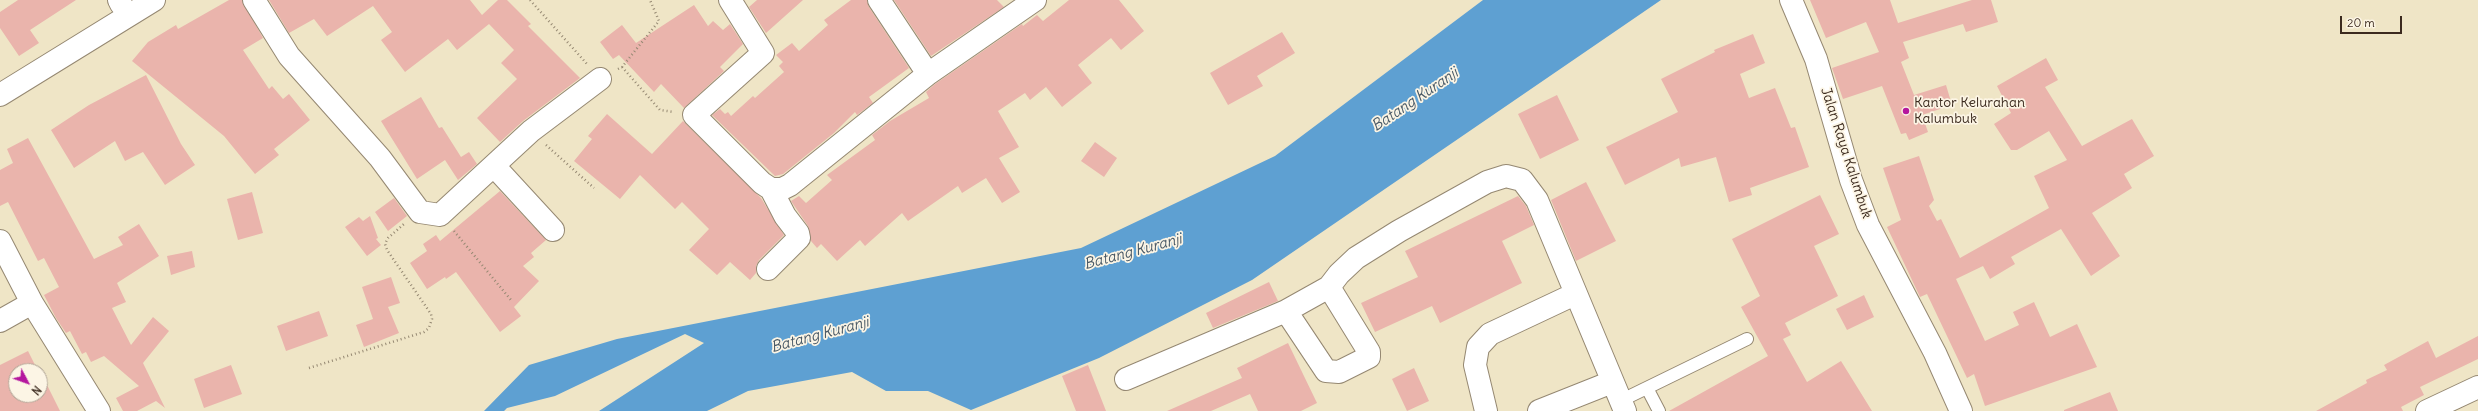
<!DOCTYPE html>
<html>
<head>
<meta charset="utf-8">
<style>
  body { margin:0 }
  #map { position:relative; width:2478px; height:411px; overflow:hidden; background:#efe5c6; font-family:Delius,sans-serif }
  canvas { display:block }
  .north { position:absolute; left:8px; top:363px; width:40px; height:40px; box-sizing:border-box; background:#fcf5e5; border:1px solid #afa495; border-radius:50%; rotate:131deg; font-size:11px; font-weight:700; line-height:16px; text-align:center; color:#3b2a1e }
  .north::after { content:''; display:block; margin:auto; width:14px; height:18px; background:#b5179e; clip-path:polygon(50% 0,100% 100%,50% 72%,0 100%) }
  .scale { position:absolute; left:2340px; top:16px; width:62px; height:18px; box-sizing:border-box; border:2px solid #3b2a1e; border-top:0; padding-left:5px; font-size:12px; line-height:14px; white-space:nowrap; color:#3b2a1e; -webkit-text-stroke:3px #fcf5e5; paint-order:stroke }
</style>
</head>
<body>
<div id="map">
<canvas width="2478" height="411"></canvas>
<div class="north">N</div>
<div class="scale">20 m</div>
</div>
<script>
const g = document.querySelector('canvas').getContext('2d');
g.lineJoin = 'round';
function paint(path, color) {
  g.fillStyle = color;
  g.fill(path, 'evenodd');
}
function poly(rows) {
  const path = new Path2D();
  for (const r of rows) {
    path.moveTo(r[0], r[1]);
    for (let i = 2; i < r.length; i += 2) path.lineTo(r[i], r[i + 1]);
  }
  return path;
}
function stroke(path, color, width, dash) {
  g.strokeStyle = color;
  g.lineWidth = width;
  g.lineCap = dash ? 'butt' : 'round';
  g.setLineDash(dash || []);
  g.stroke(path);
}
function write(font, color, halo, rows, align = 'center') {
  g.font = font + ' Delius,sans-serif';
  g.lineWidth = 3.5;
  g.setLineDash([]);
  g.textBaseline = 'middle';
  g.strokeStyle = halo;
  g.fillStyle = color;
  for (const [text, x, y, turn = 0] of rows) {
    g.save();
    g.translate(x, y);
    g.rotate((+turn || 0) * Math.PI / 180);
    g.textAlign = isNaN(turn) ? turn : align;
    if (halo) g.strokeText(text, 0, 0);
    g.fillText(text, 0, 0);
    g.restore();
  }
}
const water = poly([
  [1483,0,1661,0,1252,280,1099,358,971,410,928,391,886,391,852,372,748,391,707,411,599,411,704,343,685,334,555,396,507,408,504,411,484,411,529,365,617,339,1081,248,1275,156]
]);
const building = poly([
  [18,0,76,0,30,30,39,43,19,56,0,28,0,12],
  [229,0,242,0,263,38,243,50,269,89,272,86,283,99,289,94,310,120,274,149,279,155,255,174,224,136,132,61,148,42,176,25,178,29],
  [269,0,470,0,482,15,498,0,507,0,531,24,528,26,580,78,523,121,500,142,477,118,517,79,501,63,514,50,489,24,457,50,448,39,405,72,381,40,392,32,373,6,327,36,314,19,289,33],
  [757,0,803,0,766,33,749,7],
  [851,0,867,0,869,7,909,68,869,97,873,103,857,115,855,112,834,133,783,174,775,176,712,115,720,109,725,114,728,112,731,116,753,96,755,98,784,72,779,66,783,62,776,55,792,43,799,51,828,25,824,20],
  [894,0,997,0,1004,7,931,56],
  [1069,0,1119,0,1144,31,1121,50,1111,38,1078,65,1092,83,1062,107,1046,87,1030,100,1025,93,998,111,1019,147,999,158,1020,192,1002,203,986,178,962,193,958,186,908,221,902,213,865,246,860,240,837,261,821,244,817,248,811,241,808,226,791,201,799,196,806,203,832,180,827,175,875,140,872,135,890,121,929,98,926,92,935,84,1022,24,1023,26,1037,15,1043,21],
  [1810,0,1890,0,1898,23,1972,0,1991,0,1998,22,1966,32,1963,24,1903,42,1909,58,1901,62,1914,95,1946,85,1952,105,1922,115,1928,132,1909,140,1906,133,1901,134,1882,86,1843,99,1832,68,1879,52,1866,22,1826,38],
  [694,5,708,26,713,21,723,30,730,24,743,44,720,67,724,71,684,108,661,84,654,92,619,55,613,59,600,42,622,25,636,43],
  [1282,32,1295,53,1257,76,1263,86,1228,105,1210,73],
  [1753,34,1765,63,1740,74,1749,98,1775,88,1791,128,1795,127,1809,167,1750,188,1752,195,1729,202,1716,157,1681,167,1679,158,1625,185,1606,147,1678,112,1661,79,1715,52,1714,50],
  [2046,58,2058,80,2045,87,2082,146,2132,119,2154,156,2124,174,2132,188,2092,213,2120,256,2091,276,2061,229,2011,257,2015,264,1990,279,1983,266,1956,279,1985,341,2019,325,2013,312,2034,302,2050,337,2077,324,2097,367,1985,406,1974,374,1967,378,1927,294,1920,297,1887,227,1901,220,1883,168,1919,156,1934,200,1929,206,1937,221,1941,219,1960,258,2049,208,2034,176,2067,160,2049,131,2017,150,2011,150,1994,124,2011,113,1997,86],
  [146,75,181,144,195,165,165,185,143,152,125,161,115,141,74,168,51,130,89,105],
  [1557,95,1579,140,1540,159,1518,114],
  [421,97,439,128,442,127,461,157,469,152,477,164,458,180,445,160,417,179,381,121],
  [607,114,652,154,683,121,761,198,784,235,759,260,756,266,756,273,750,280,730,262,717,275,689,250,709,229,682,202,675,209,640,175,620,199,574,161,592,139,588,136],
  [28,138,94,259,123,245,118,237,139,224,159,256,117,283,126,302,112,308,131,345,153,317,169,331,143,363,165,408,156,401,137,411,123,411,116,398,139,386,104,356,91,362,86,352,82,354,70,331,66,333,56,318,44,295,59,287,44,258,38,261,8,202,0,206,0,170,13,163,7,149],
  [1095,142,1117,158,1104,177,1081,161],
  [1586,182,1616,241,1576,261,1551,200],
  [500,191,546,240,531,253,534,257,523,266,539,281,514,307,521,316,500,332,456,272,446,279,445,277,427,289,410,263,427,251,423,244,436,235,440,241],
  [252,192,263,233,238,240,227,199],
  [1820,195,1839,234,1814,246,1838,296,1785,323,1791,335,1783,339,1807,382,1841,361,1872,411,1669,411,1768,356,1741,307,1760,296,1732,239],
  [1518,196,1526,206,1534,225,1502,241,1522,283,1440,323,1432,306,1375,332,1361,303,1418,277,1405,251],
  [394,198,407,216,388,231,375,212],
  [370,216,378,238,376,239,381,245,367,256,345,227,359,217,363,221],
  [192,251,195,267,171,275,167,256],
  [391,277,400,303,388,307,399,333,364,347,356,325,373,319,362,287],
  [1269,282,1278,301,1213,328,1206,313],
  [1864,295,1874,317,1847,330,1836,309],
  [319,311,328,336,286,351,277,326],
  [2478,336,2478,359,2420,387,2424,395,2401,407,2403,411,2316,411,2367,383,2366,380,2387,370,2384,365,2428,341,2436,358],
  [1288,343,1317,403,1301,411,1258,411,1250,394,1211,411,1167,411,1242,378,1237,368],
  [28,351,38,371,16,371,16,395,40,395,40,376,42,375,60,411,0,411,0,365],
  [231,365,242,394,204,408,194,379],
  [1088,365,1106,411,1076,411,1062,376],
  [1414,368,1429,401,1407,411,1392,379],
  [2110,392,2118,411,2064,411,2064,410]
]);
const path = poly([
  [530,0,587,64],
  [622,67,660,110,674,112],
  [618,69,622,67,659,21,650,0],
  [546,145,594,188],
  [454,231,511,300],
  [309,368,424,332,429,328,432,319,431,314,387,250,385,244,388,238,404,224]
]);
const service = poly([
  [1647,388,1659,411],
  [1620,401,1747,339]
]);
const minor = poly([
  [119,0,121,4],
  [254,0,289,56,380,158,420,212,440,215,531,131,600,79],
  [730,0,763,53,694,115,762,183,771,189,782,189,790,185,928,74],
  [879,0,928,74,1035,0],
  [1791,0,1816,59,1851,180,1868,225,1935,353,1961,411],
  [495,167,553,230],
  [0,241,32,303,99,411],
  [768,269,799,238,798,233,785,216,771,189],
  [1286,311,1329,287],
  [0,321,32,303],
  [1126,379,1286,311,1326,371,1339,372,1369,357,1369,352,1329,287,1339,274,1356,258,1399,231,1487,182,1506,176,1522,180,1537,200,1625,411],
  [1486,411,1475,365,1478,347,1490,334,1575,294],
  [1539,411,1612,382],
  [2427,411,2478,387]
]);
const secondary = poly([
  [0,95,154,0]
]);
const markers = [
  [1906,111,4,"#b5179e"]
];
const poiNames = [
  ["Kantor Kelurahan",1914,103],
  ["Kalumbuk",1914,119]
];
const streetNames = [
  ["Jalan Raya Kalumbuk",1846,153,72]
];
const waterNames = [
  ["Batang Kuranji",1415,100,-34],
  ["Batang Kuranji",1133,252,-15],
  ["Batang Kuranji",820,335,-15]
];
paint(water, '#5ea0d2');
paint(building, '#eab4ac');
stroke(service, '#958872', 14);
stroke(minor, '#958872', 24);
stroke(secondary, '#958872', 24);
stroke(path, '#958872', 2.5, [1, 3]);
stroke(service, '#fff', 12);
stroke(minor, '#fff', 22);
stroke(secondary, '#fff', 22);
for (const [x, y, r, color] of markers) {
  const dot = new Path2D();
  dot.arc(x, y, r, 0, 2 * Math.PI);
  g.fillStyle = color;
  g.fill(dot);
  stroke(dot, '#fcf5e5', 1.5);
}
write('14px', '#3b2a1e', '#fcf5e5', poiNames, 'left');
write('14px', '#3b2a1e', '#fcf5e5', streetNames);
write('italic 15px', '#495966', '#fcf5e5', waterNames);
</script>
</body>
</html>
